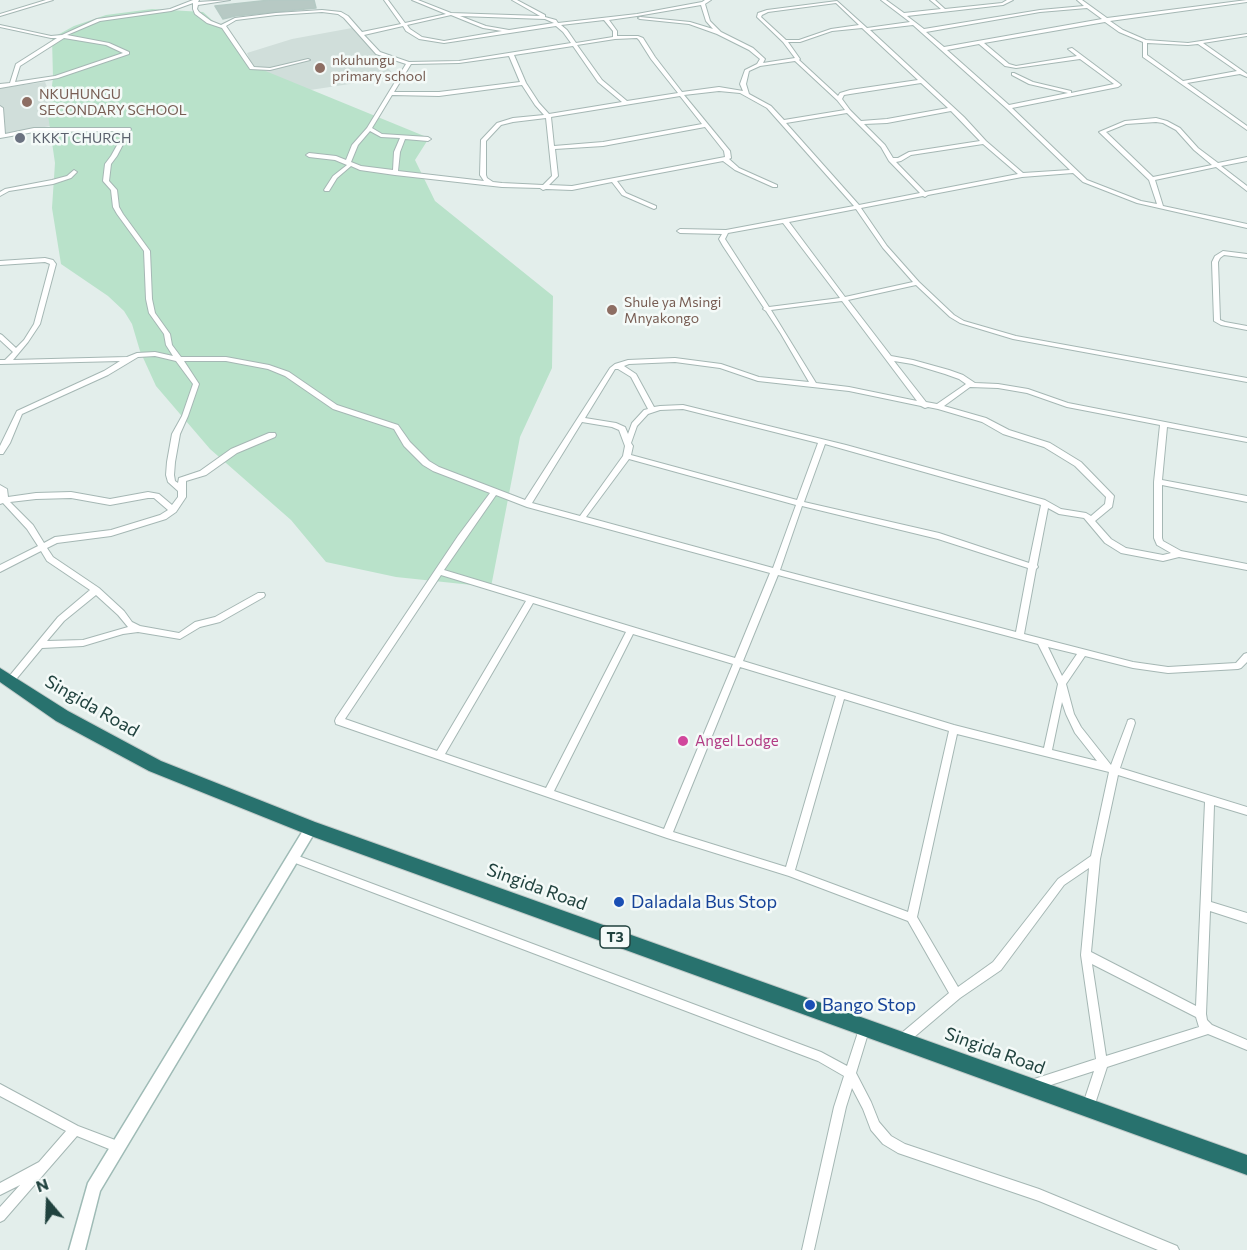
<!DOCTYPE html>
<html>
<head>
<meta charset="utf-8">
<style>
  body { margin:0 }
  #map { position:relative; width:1247px; height:1250px; overflow:hidden; background:#e3eeeb; font-family:Commissioner,sans-serif }
  canvas { display:block }
  .north { position:absolute; left:18px; top:1172px; width:60px; height:60px; -webkit-text-stroke:4px #f4faf8; paint-order:stroke; rotate:341deg; font-size:16px; font-weight:700; line-height:24px; text-align:center; color:#20423e }
  .north::after { content:''; display:block; margin:auto; width:21px; height:27px; background:#20423e; clip-path:polygon(50% 0,100% 100%,50% 72%,0 100%) }
</style>
</head>
<body>
<div id="map">
<canvas width="1247" height="1250"></canvas>
<div class="north">N</div>
</div>
<script>
const g = document.querySelector('canvas').getContext('2d');
g.lineJoin = 'round';
function paint(path, color) {
  g.fillStyle = color;
  g.fill(path, 'evenodd');
}
function poly(rows) {
  const path = new Path2D();
  for (const r of rows) {
    path.moveTo(r[0], r[1]);
    for (let i = 2; i < r.length; i += 2) path.lineTo(r[i], r[i + 1]);
  }
  return path;
}
function stroke(path, color, width, dash) {
  g.strokeStyle = color;
  g.lineWidth = width;
  g.lineCap = dash ? 'butt' : 'round';
  g.setLineDash(dash || []);
  g.stroke(path);
}
function write(font, color, halo, rows, align = 'center') {
  g.font = font + ' Commissioner,sans-serif';
  g.lineWidth = 5;
  g.setLineDash([]);
  g.textBaseline = 'middle';
  g.strokeStyle = halo;
  g.fillStyle = color;
  for (const [text, x, y, turn = 0] of rows) {
    g.save();
    g.translate(x, y);
    g.rotate((+turn || 0) * Math.PI / 180);
    g.textAlign = isNaN(turn) ? turn : align;
    if (halo) g.strokeText(text, 0, 0);
    g.fillText(text, 0, 0);
    g.restore();
  }
}
const built = poly([
  [352,28,396,77,264,97,247,53,292,39],
  [45,82,59,115,51,126,0,134,0,88]
]);
const green = poly([
  [152,9,203,12,231,37,246,63,429,138,415,160,435,201,553,296,552,368,520,437,491,587,396,577,326,562,291,520,210,449,156,386,140,351,132,324,124,311,108,296,61,264,52,208,55,163,48,115,53,78,52,38,74,26,106,15]
]);
const building = poly([
  [270,0,314,0,316,8,235,16,223,19,215,6,270,0]
]);
const street = poly([
  [46,0,53,0,0,16,0,14,46,0],
  [193,0,199,0,198,2,230,0,198,5,197,9,199,12,211,21,221,25,235,18,276,13,322,10,341,12,348,16,362,32,401,24,384,0,388,0,405,23,446,14,412,0,418,0,451,13,540,16,512,0,517,0,545,15,545,17,556,20,558,23,637,14,702,2,705,0,711,0,705,4,710,21,721,32,753,48,765,59,763,63,795,58,783,42,757,17,758,13,767,10,837,1,867,28,910,22,881,0,886,0,904,13,941,9,930,0,935,0,945,9,1002,3,1007,0,1013,0,1003,5,907,16,924,29,1040,10,1084,6,1077,0,1082,0,1107,18,1247,0,1247,2,1110,21,1123,30,1146,40,1188,43,1247,34,1247,36,1203,43,1247,74,1247,77,1240,74,1187,83,1247,126,1247,130,1143,57,1143,42,1119,32,1105,22,984,43,1009,64,1016,66,1077,56,1068,49,1072,48,1120,84,1121,85,1118,87,1012,108,1087,180,1141,201,1157,204,1149,180,1099,132,1125,121,1156,118,1167,121,1180,128,1198,148,1218,163,1247,157,1247,161,1221,166,1247,186,1247,191,1216,167,1155,180,1163,206,1247,224,1247,228,1137,203,1083,182,1073,173,1022,177,928,195,925,197,923,196,861,208,887,246,919,282,954,315,964,321,1016,336,1247,378,1247,382,1013,339,960,323,950,317,916,285,848,300,891,356,913,360,949,370,963,375,975,383,998,384,1028,389,1068,403,1247,438,1247,442,1167,427,1162,480,1247,496,1247,502,1162,485,1162,538,1163,541,1181,551,1247,564,1247,570,1179,557,1163,561,1121,553,1105,543,1084,518,1059,514,1048,508,1037,565,1038,567,1036,569,1024,634,1133,662,1168,667,1236,663,1244,654,1247,653,1247,662,1241,668,1238,669,1168,673,1133,668,1085,656,1066,684,1074,714,1081,727,1111,765,1127,723,1128,720,1131,719,1134,720,1135,723,1120,768,1247,807,1247,815,1214,805,1211,902,1247,913,1247,923,1210,911,1206,1014,1207,1020,1212,1025,1247,1040,1247,1050,1208,1034,1107,1067,1094,1107,1092,1111,1088,1113,1084,1111,1082,1107,1094,1071,1032,1091,1028,1089,1026,1085,1028,1081,1096,1059,1081,955,1089,868,1064,885,1001,970,960,998,906,1044,902,1045,898,1044,897,1040,898,1036,949,993,908,921,789,876,667,838,336,724,335,721,336,718,458,536,490,493,433,471,423,465,404,446,394,429,333,409,285,376,268,369,226,361,184,361,199,384,188,416,180,434,175,462,174,475,175,481,178,483,179,478,200,471,231,449,269,433,275,433,276,435,275,437,237,453,206,475,186,481,186,497,176,512,166,519,111,536,57,543,47,548,53,557,99,588,124,611,132,622,140,626,179,633,195,622,215,617,258,593,264,593,265,595,264,597,220,622,200,627,180,639,138,632,123,634,83,646,42,648,13,683,7,683,6,681,7,679,58,617,90,590,47,561,41,551,0,572,0,565,38,546,27,529,3,503,0,504,0,485,7,489,8,497,36,493,71,492,110,499,148,492,159,494,172,505,178,497,178,491,168,482,166,475,167,462,172,434,182,416,193,384,176,361,155,356,138,357,108,375,22,414,10,443,3,454,0,454,0,446,17,411,104,371,120,361,0,364,0,360,5,360,13,352,0,340,0,334,2,335,16,348,24,340,34,324,50,264,45,262,0,265,0,261,45,258,53,260,56,264,40,324,28,342,13,360,127,357,137,353,155,352,173,356,166,345,164,334,149,313,146,299,144,251,117,214,113,207,111,190,103,181,105,164,111,156,125,131,34,132,0,138,0,106,3,108,5,134,34,128,130,128,131,129,117,156,111,164,109,181,117,190,119,207,123,214,150,251,152,299,155,313,170,334,172,345,181,357,226,357,269,365,289,372,337,405,398,425,410,442,429,461,439,467,525,500,610,368,615,364,628,360,675,358,721,364,759,377,809,382,781,334,766,311,763,309,764,308,723,246,719,239,722,234,680,233,677,231,680,229,726,230,854,206,767,108,740,93,719,91,684,95,730,151,731,158,729,159,739,168,777,185,777,187,773,187,735,170,723,161,617,181,626,193,656,206,656,208,654,209,622,195,612,182,572,190,546,189,543,190,540,188,502,187,395,175,360,170,351,166,337,178,329,191,325,191,324,190,333,176,347,165,335,160,309,157,306,155,309,153,336,156,346,160,352,145,367,128,406,64,376,54,344,18,338,14,322,12,276,15,236,20,226,26,254,67,270,68,308,59,310,60,270,70,250,69,222,28,207,23,195,14,193,9,193,3,171,11,100,21,67,35,109,43,129,52,129,54,58,78,0,88,0,84,10,83,16,64,57,38,51,38,0,27,0,25,51,36,62,35,97,19,170,9,193,0],
  [836,3,859,25,831,29,799,40,786,40,761,17,762,15,768,12,836,3],
  [701,5,706,21,713,29,690,22,640,17,638,18,640,19,689,24,717,34,749,50,760,59,757,64,745,70,740,84,743,91,719,87,682,92,655,57,643,38,638,36,617,36,617,31,609,20,637,16,701,5],
  [1087,8,1102,19,944,47,926,32,1040,12,1087,8],
  [451,15,483,28,502,31,444,41,422,37,410,29,407,25,451,15],
  [460,16,545,19,554,23,509,30,486,26,460,16],
  [604,20,613,31,613,37,576,43,567,30,561,25,604,20],
  [913,25,1006,108,1070,170,1023,173,986,141,964,117,870,30,913,25],
  [403,26,406,31,419,39,444,43,556,26,563,32,571,43,459,61,409,62,380,52,364,35,403,26],
  [862,28,918,80,850,90,840,93,838,96,799,60,800,59,788,42,800,42,832,31,862,28],
  [64,38,106,45,123,53,55,76,15,82,20,66,64,38],
  [637,38,639,40,651,59,678,93,627,101,602,80,577,45,615,39,637,38],
  [1147,43,1188,45,1198,44,1237,71,1183,81,1147,55,1147,43],
  [979,44,1005,66,1016,68,1080,59,1114,84,1071,93,1071,91,1033,82,1014,73,1012,73,1012,75,1029,84,1068,93,1009,105,947,50,979,44],
  [573,46,598,82,622,102,549,114,539,103,526,83,514,55,573,46],
  [509,56,520,82,439,92,394,92,411,64,459,63,509,56],
  [795,61,837,100,845,110,784,120,771,106,749,94,746,84,749,71,760,66,795,61],
  [921,83,948,108,887,119,861,121,850,110,842,99,844,95,850,94,921,83],
  [522,85,535,105,544,115,513,118,497,123,481,140,480,175,484,181,398,171,400,152,405,139,428,141,431,139,428,137,382,134,372,128,392,95,439,96,522,85],
  [680,96,702,124,603,142,554,146,551,117,680,96],
  [951,111,980,141,909,152,898,158,893,158,885,145,864,124,887,123,951,111],
  [847,113,881,147,889,161,920,193,859,205,786,123,847,113],
  [546,118,552,176,543,185,502,183,493,182,487,178,486,175,486,141,501,125,513,122,546,118],
  [1156,122,1163,123,1176,130,1194,150,1212,165,1153,177,1106,132,1126,124,1156,122],
  [705,127,724,151,725,157,572,186,549,185,558,176,555,149,603,146,705,127],
  [370,131,381,137,400,138,394,152,393,170,361,166,351,162,358,145,370,131],
  [983,144,1018,174,925,192,896,162,901,161,911,155,983,144],
  [856,209,883,248,913,282,845,297,789,222,856,209],
  [783,223,840,298,769,307,725,239,728,233,783,223],
  [842,301,917,401,849,387,816,383,771,310,842,301],
  [894,361,912,364,945,374,959,379,966,384,937,404,926,402,894,361],
  [675,362,720,368,758,381,849,391,921,406,925,408,928,407,938,409,982,422,1003,434,1044,447,1075,466,1106,497,1105,504,1091,516,1086,513,1061,509,1045,500,846,445,683,405,660,406,654,407,636,374,624,366,629,364,675,362],
  [615,369,618,369,631,377,648,409,644,410,632,423,628,434,625,427,616,423,585,418,615,369],
  [970,387,998,388,1027,393,1067,407,1160,425,1154,482,1154,538,1157,545,1171,553,1163,555,1126,548,1111,539,1095,521,1112,507,1114,496,1081,462,1050,443,1009,430,986,418,944,406,970,387],
  [683,409,818,443,797,500,631,455,633,446,631,443,637,426,648,414,660,410,683,409],
  [582,422,612,427,619,430,625,446,623,456,580,516,532,503,582,422],
  [825,444,1041,505,1029,563,939,533,804,502,825,444],
  [629,459,796,505,773,568,586,517,629,459],
  [496,495,527,507,770,573,735,658,444,570,496,495],
  [71,498,110,505,148,498,154,498,168,510,160,515,111,530,55,537,44,543,33,525,10,502,36,499,71,498],
  [802,506,938,539,1028,568,1016,632,780,570,802,506],
  [441,575,526,601,437,751,345,719,441,575],
  [778,575,1038,644,1058,684,1044,748,954,725,743,661,778,575],
  [96,595,118,615,128,627,83,640,47,641,64,621,96,595],
  [533,603,626,632,546,788,445,754,533,603],
  [633,634,733,664,664,829,554,791,633,634],
  [1048,647,1077,654,1062,676,1048,647],
  [740,667,836,696,786,867,673,832,740,667],
  [844,699,949,731,908,912,795,870,844,699],
  [1062,702,1066,714,1075,733,1097,761,1052,750,1062,702],
  [957,734,1109,772,1091,856,1058,879,993,962,958,987,917,917,957,734],
  [1118,775,1205,802,1196,1006,1091,952,1100,859,1118,775],
  [1092,964,1196,1017,1199,1027,1106,1056,1092,964],
  [74,170,77,172,71,178,53,184,9,191,0,196,0,192,5,189,52,180,67,176,74,170],
  [1223,251,1247,254,1247,258,1224,255,1220,258,1218,262,1220,320,1225,322,1247,326,1247,330,1221,325,1214,321,1212,262,1215,256,1223,251],
  [293,854,821,1052,847,1066,861,1023,865,1022,869,1023,870,1027,856,1073,871,1102,879,1122,891,1136,905,1144,1039,1189,1177,1246,1179,1250,1158,1250,1039,1201,898,1153,883,1144,871,1130,863,1109,852,1088,846,1107,814,1250,802,1250,834,1107,844,1076,818,1061,290,861,288,858,290,855,293,854],
  [0,1084,78,1126,123,1143,125,1147,123,1151,119,1153,77,1136,4,1220,0,1222,0,1207,20,1185,0,1195,0,1183,39,1162,66,1131,0,1096,0,1084]
]);
const secondary = poly([
  [311,823,315,824,317,828,315,832,100,1191,85,1250,69,1250,88,1183,307,824,311,823]
]);
const highway = poly([
  [0,668,68,711,161,761,315,822,1247,1155,1247,1175,311,836,149,771,56,721,0,682,0,668]
]);
const markers = [
  [320,68,6,"#8d6e63"],
  [27,102,6,"#8d6e63"],
  [20,138,6,"#6b7280"],
  [612,310,6,"#8d6e63"],
  [683,741,6,"#d1479c"],
  [619,902,6,"#1a4fb4"],
  [810,1005,6,"#1a4fb4"]
];
const farEducationnames = [
  ["nkuhungu",332,60],
  ["primary school",332,76],
  ["NKUHUNGU",39,94],
  ["SECONDARY SCHOOL",39,110],
  ["Shule ya Msingi",624,302],
  ["Mnyakongo",624,318]
];
const farWorshipnames = [
  ["KKKT CHURCH",32,138]
];
const shields = [
  [615,937,30]
];
const shieldNames = [
  ["T3",615,937]
];
const hotelNames = [
  ["Angel Lodge",695,741]
];
const nearStreetnames = [
  ["Singida Road",92,706,30],
  ["Singida Road",537,887,20],
  ["Singida Road",995,1051,20]
];
const nearTransitnames = [
  ["Daladala Bus Stop",631,902],
  ["Bango Stop",822,1005]
];
paint(built, '#d0deda');
paint(green, '#b9e2ca');
paint(building, '#b7c9c4');
stroke(building, '#b4c9c3', 1.5);
stroke(street, '#a5b7b4', 2);
stroke(secondary, '#9fbbb6', 3);
stroke(highway, '#c1cac9', 2);
paint(street, '#fff');
paint(secondary, '#fff');
paint(highway, '#28726e');
for (const [x, y, r, color] of markers) {
  const dot = new Path2D();
  dot.arc(x, y, r, 0, 2 * Math.PI);
  g.fillStyle = color;
  g.fill(dot);
  stroke(dot, '#f4faf8', 2);
}
write('14px', '#785e54', '#f4faf8', farEducationnames, 'left');
write('14px', '#5b616d', '#f4faf8', farWorshipnames, 'left');
for (const [x, y, w] of shields) {
  const box = new Path2D();
  box.roundRect(x - w / 2, y - 11, w, 22, 4.5);
  g.fillStyle = '#f4faf8';
  g.fill(box);
  stroke(box, '#20423e', 1.5);
}
write('bold 14px', '#20423e', null, shieldNames);
write('15px', '#b23c85', '#f4faf8', hotelNames, 'left');
write('18px', '#20423e', '#f4faf8', nearStreetnames);
write('18px', '#164399', '#f4faf8', nearTransitnames, 'left');
</script>
</body>
</html>
